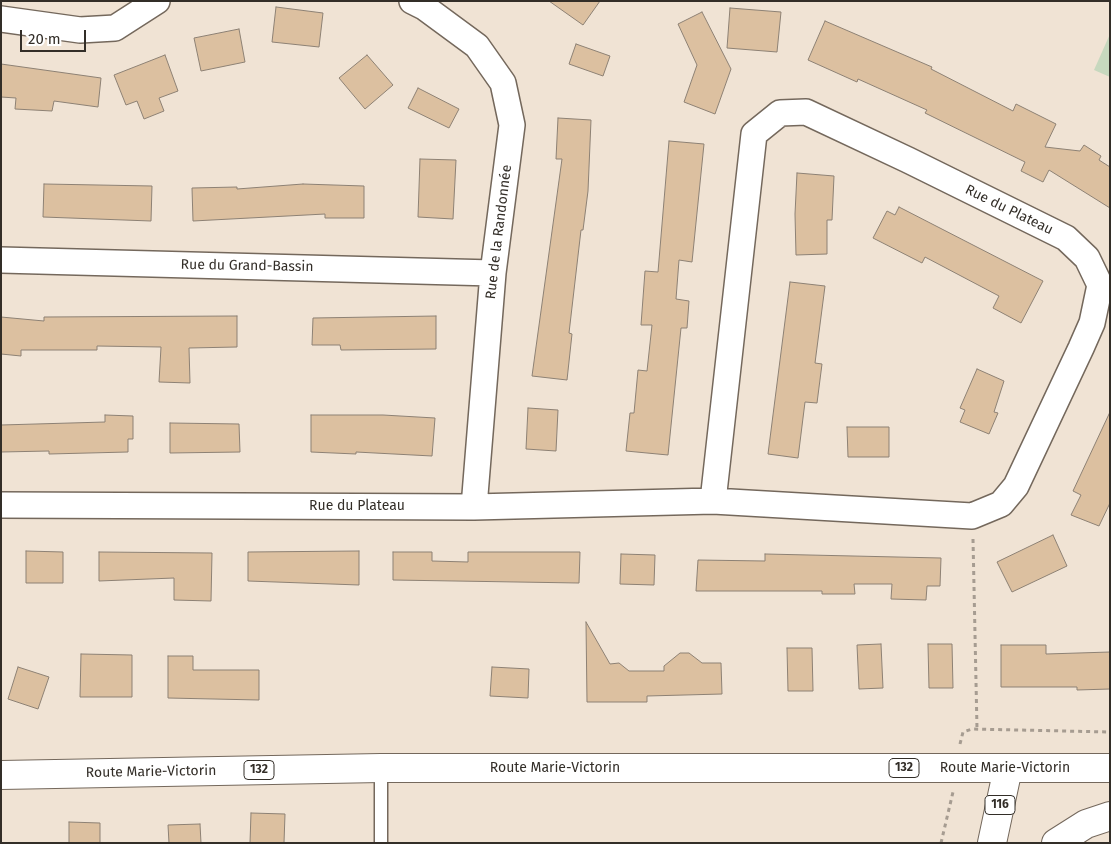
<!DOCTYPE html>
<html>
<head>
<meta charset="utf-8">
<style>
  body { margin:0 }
  #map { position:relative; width:1111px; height:844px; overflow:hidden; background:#f0e3d4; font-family:"Fira Sans",sans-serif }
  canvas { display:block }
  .frame { position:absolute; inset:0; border:2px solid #332e28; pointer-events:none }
  .scale { position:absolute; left:20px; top:30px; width:66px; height:22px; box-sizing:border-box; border:2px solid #332e28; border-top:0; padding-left:6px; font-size:15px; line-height:18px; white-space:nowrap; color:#332e28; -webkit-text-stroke:4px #fff; paint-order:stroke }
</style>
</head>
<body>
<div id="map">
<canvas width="1111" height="844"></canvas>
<div class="frame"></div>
<div class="scale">20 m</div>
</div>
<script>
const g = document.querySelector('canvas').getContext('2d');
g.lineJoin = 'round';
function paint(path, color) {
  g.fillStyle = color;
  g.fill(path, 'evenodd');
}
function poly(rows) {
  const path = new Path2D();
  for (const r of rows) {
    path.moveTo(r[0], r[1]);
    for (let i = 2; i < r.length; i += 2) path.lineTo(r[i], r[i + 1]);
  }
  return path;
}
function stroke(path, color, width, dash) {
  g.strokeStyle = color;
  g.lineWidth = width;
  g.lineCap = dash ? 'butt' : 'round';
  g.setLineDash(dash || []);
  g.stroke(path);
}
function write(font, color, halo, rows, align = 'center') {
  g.font = font + ' "Fira Sans",sans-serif';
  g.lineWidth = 4;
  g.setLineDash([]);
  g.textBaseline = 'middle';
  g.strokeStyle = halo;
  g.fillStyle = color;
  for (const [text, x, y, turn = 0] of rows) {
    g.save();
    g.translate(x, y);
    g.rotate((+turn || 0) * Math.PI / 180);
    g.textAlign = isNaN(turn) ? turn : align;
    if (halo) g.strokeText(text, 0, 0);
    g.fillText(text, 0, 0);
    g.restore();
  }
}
const green = poly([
  [1110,34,1110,77,1094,70]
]);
const building = poly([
  [549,1,600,1,583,25,549,1],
  [276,7,323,13,319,47,272,42,276,7],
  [730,8,781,12,777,52,727,48,730,8],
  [702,12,731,69,715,114,684,102,697,65,678,24,702,12],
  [825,21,932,67,931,69,1013,111,1016,104,1056,124,1045,147,1080,151,1084,145,1101,156,1099,160,1110,167,1110,208,1049,170,1043,182,1021,171,1025,162,925,113,927,110,858,79,857,82,808,60,825,21],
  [239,29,245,62,201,71,194,38,239,29],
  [576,44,610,56,603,76,569,64,576,44],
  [165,55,178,91,159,98,164,111,144,119,137,101,126,105,114,75,165,55],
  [367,55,393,85,365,109,339,78,367,55],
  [1,64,101,78,98,107,54,101,52,111,15,109,16,98,1,97,1,64],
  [418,88,459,109,449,128,408,108,418,88],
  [558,118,591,120,588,191,583,230,581,230,569,333,572,334,567,380,532,376,562,159,556,159,558,118],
  [669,141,704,144,692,262,679,260,676,299,689,301,687,328,681,328,668,455,626,451,630,413,634,413,638,370,647,371,652,325,641,325,645,271,658,272,669,141],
  [420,159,456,160,453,219,418,217,420,159],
  [797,173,834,176,832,220,827,220,827,254,796,255,795,214,797,173],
  [44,184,152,186,151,221,43,217,44,184],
  [303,184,364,186,364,218,325,218,325,214,193,221,192,188,237,187,237,189,303,184],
  [899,207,1043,281,1021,323,993,308,999,296,925,257,922,263,873,238,887,211,895,215,899,207],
  [790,282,825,286,815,363,822,364,817,403,805,402,798,458,768,454,790,282],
  [237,316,237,347,189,348,190,383,159,382,161,347,97,346,97,350,21,350,21,356,1,354,1,317,44,321,44,317,237,316],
  [436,316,436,349,341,350,340,345,312,345,313,318,436,316],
  [977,369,1004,381,994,412,998,413,989,434,960,422,965,410,960,408,977,369],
  [528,408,558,410,556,451,526,449,528,408],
  [1110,412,1110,503,1099,526,1071,515,1081,495,1073,491,1110,412],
  [105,415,133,416,133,439,128,439,128,452,49,454,49,451,1,452,1,425,105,422,105,415],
  [311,415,383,415,435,418,432,456,356,452,356,454,311,452,311,415],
  [170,423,239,424,240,452,170,453,170,423],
  [847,427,889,427,889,457,848,457,847,427],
  [1053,535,1067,566,1012,592,997,562,1053,535],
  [26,551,63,552,63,583,26,583,26,551],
  [359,551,359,585,248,581,248,552,359,551],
  [99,552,212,553,211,601,174,600,174,578,99,581,99,552],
  [393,552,432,552,432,561,468,562,468,552,580,552,579,583,393,580,393,552],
  [621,554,655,555,654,585,620,584,621,554],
  [765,554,941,558,940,586,927,586,926,600,891,599,892,584,854,584,855,594,822,594,822,591,696,591,698,560,765,561,765,554],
  [586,622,610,664,619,663,629,671,664,671,664,666,680,653,689,653,702,663,721,663,722,694,647,696,647,702,587,702,586,622],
  [881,644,883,688,859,689,857,645,881,644],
  [928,644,952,644,953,688,929,688,928,644],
  [1001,645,1046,645,1046,654,1110,652,1110,689,1077,690,1077,687,1001,687,1001,645],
  [787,648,812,648,813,691,788,691,787,648],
  [81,654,132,655,132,697,80,697,81,654],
  [168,656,193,656,193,670,259,670,259,700,168,698,168,656],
  [18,667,49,677,38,709,8,699,18,667],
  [492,667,529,669,528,698,490,696,492,667],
  [251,813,285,814,284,843,250,843,251,813],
  [69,822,100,823,100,843,69,843,69,822],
  [200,824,201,843,169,843,168,825,200,824]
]);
const path = poly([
  [973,539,977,729],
  [960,744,963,732,972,729,1110,732],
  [941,843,953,792]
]);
const service = poly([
  [381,768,381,843]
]);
const minor = poly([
  [412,1,424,7,477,46,503,83,512,125,493,273,474,507],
  [1,19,80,30,115,28,157,1],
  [1,260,493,273],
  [1,505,474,507,713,501,972,516,1001,504,1016,486,1081,348,1092,323,1100,285,1087,258,1066,238,908,160,806,112,780,113,754,134,713,501]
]);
const primary = poly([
  [1,775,381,768,1110,768],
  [992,843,1008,768],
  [1056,843,1086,824,1110,816]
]);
const shields = [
  [904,768,30],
  [259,770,30],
  [1000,805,30]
];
const shieldNames = [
  ["132",904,768],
  ["132",259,770],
  ["116",1000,805]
];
const streetNames = [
  ["Rue du Plateau",1009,210,26],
  ["Rue de la Randonnée",499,232,-83],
  ["Rue du Grand-Bassin",247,266,1],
  ["Rue du Plateau",357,506],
  ["Route Marie-Victorin",555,768],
  ["Route Marie-Victorin",1005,768],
  ["Route Marie-Victorin",151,772,-1]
];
paint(green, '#c7d8be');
paint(building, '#dcc0a0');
stroke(building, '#8d8174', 1);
stroke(service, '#74685c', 15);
stroke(minor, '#74685c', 28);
stroke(primary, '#74685c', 30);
stroke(path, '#a69c91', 3, [4, 4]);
stroke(service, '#fff', 12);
stroke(minor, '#fff', 25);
stroke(primary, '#fff', 28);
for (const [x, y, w] of shields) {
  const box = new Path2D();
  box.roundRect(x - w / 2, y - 9.5, w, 19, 4);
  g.fillStyle = '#fff';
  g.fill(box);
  stroke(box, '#332e28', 1);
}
write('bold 12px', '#332e28', null, shieldNames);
write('14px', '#332e28', '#fff', streetNames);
</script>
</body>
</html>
